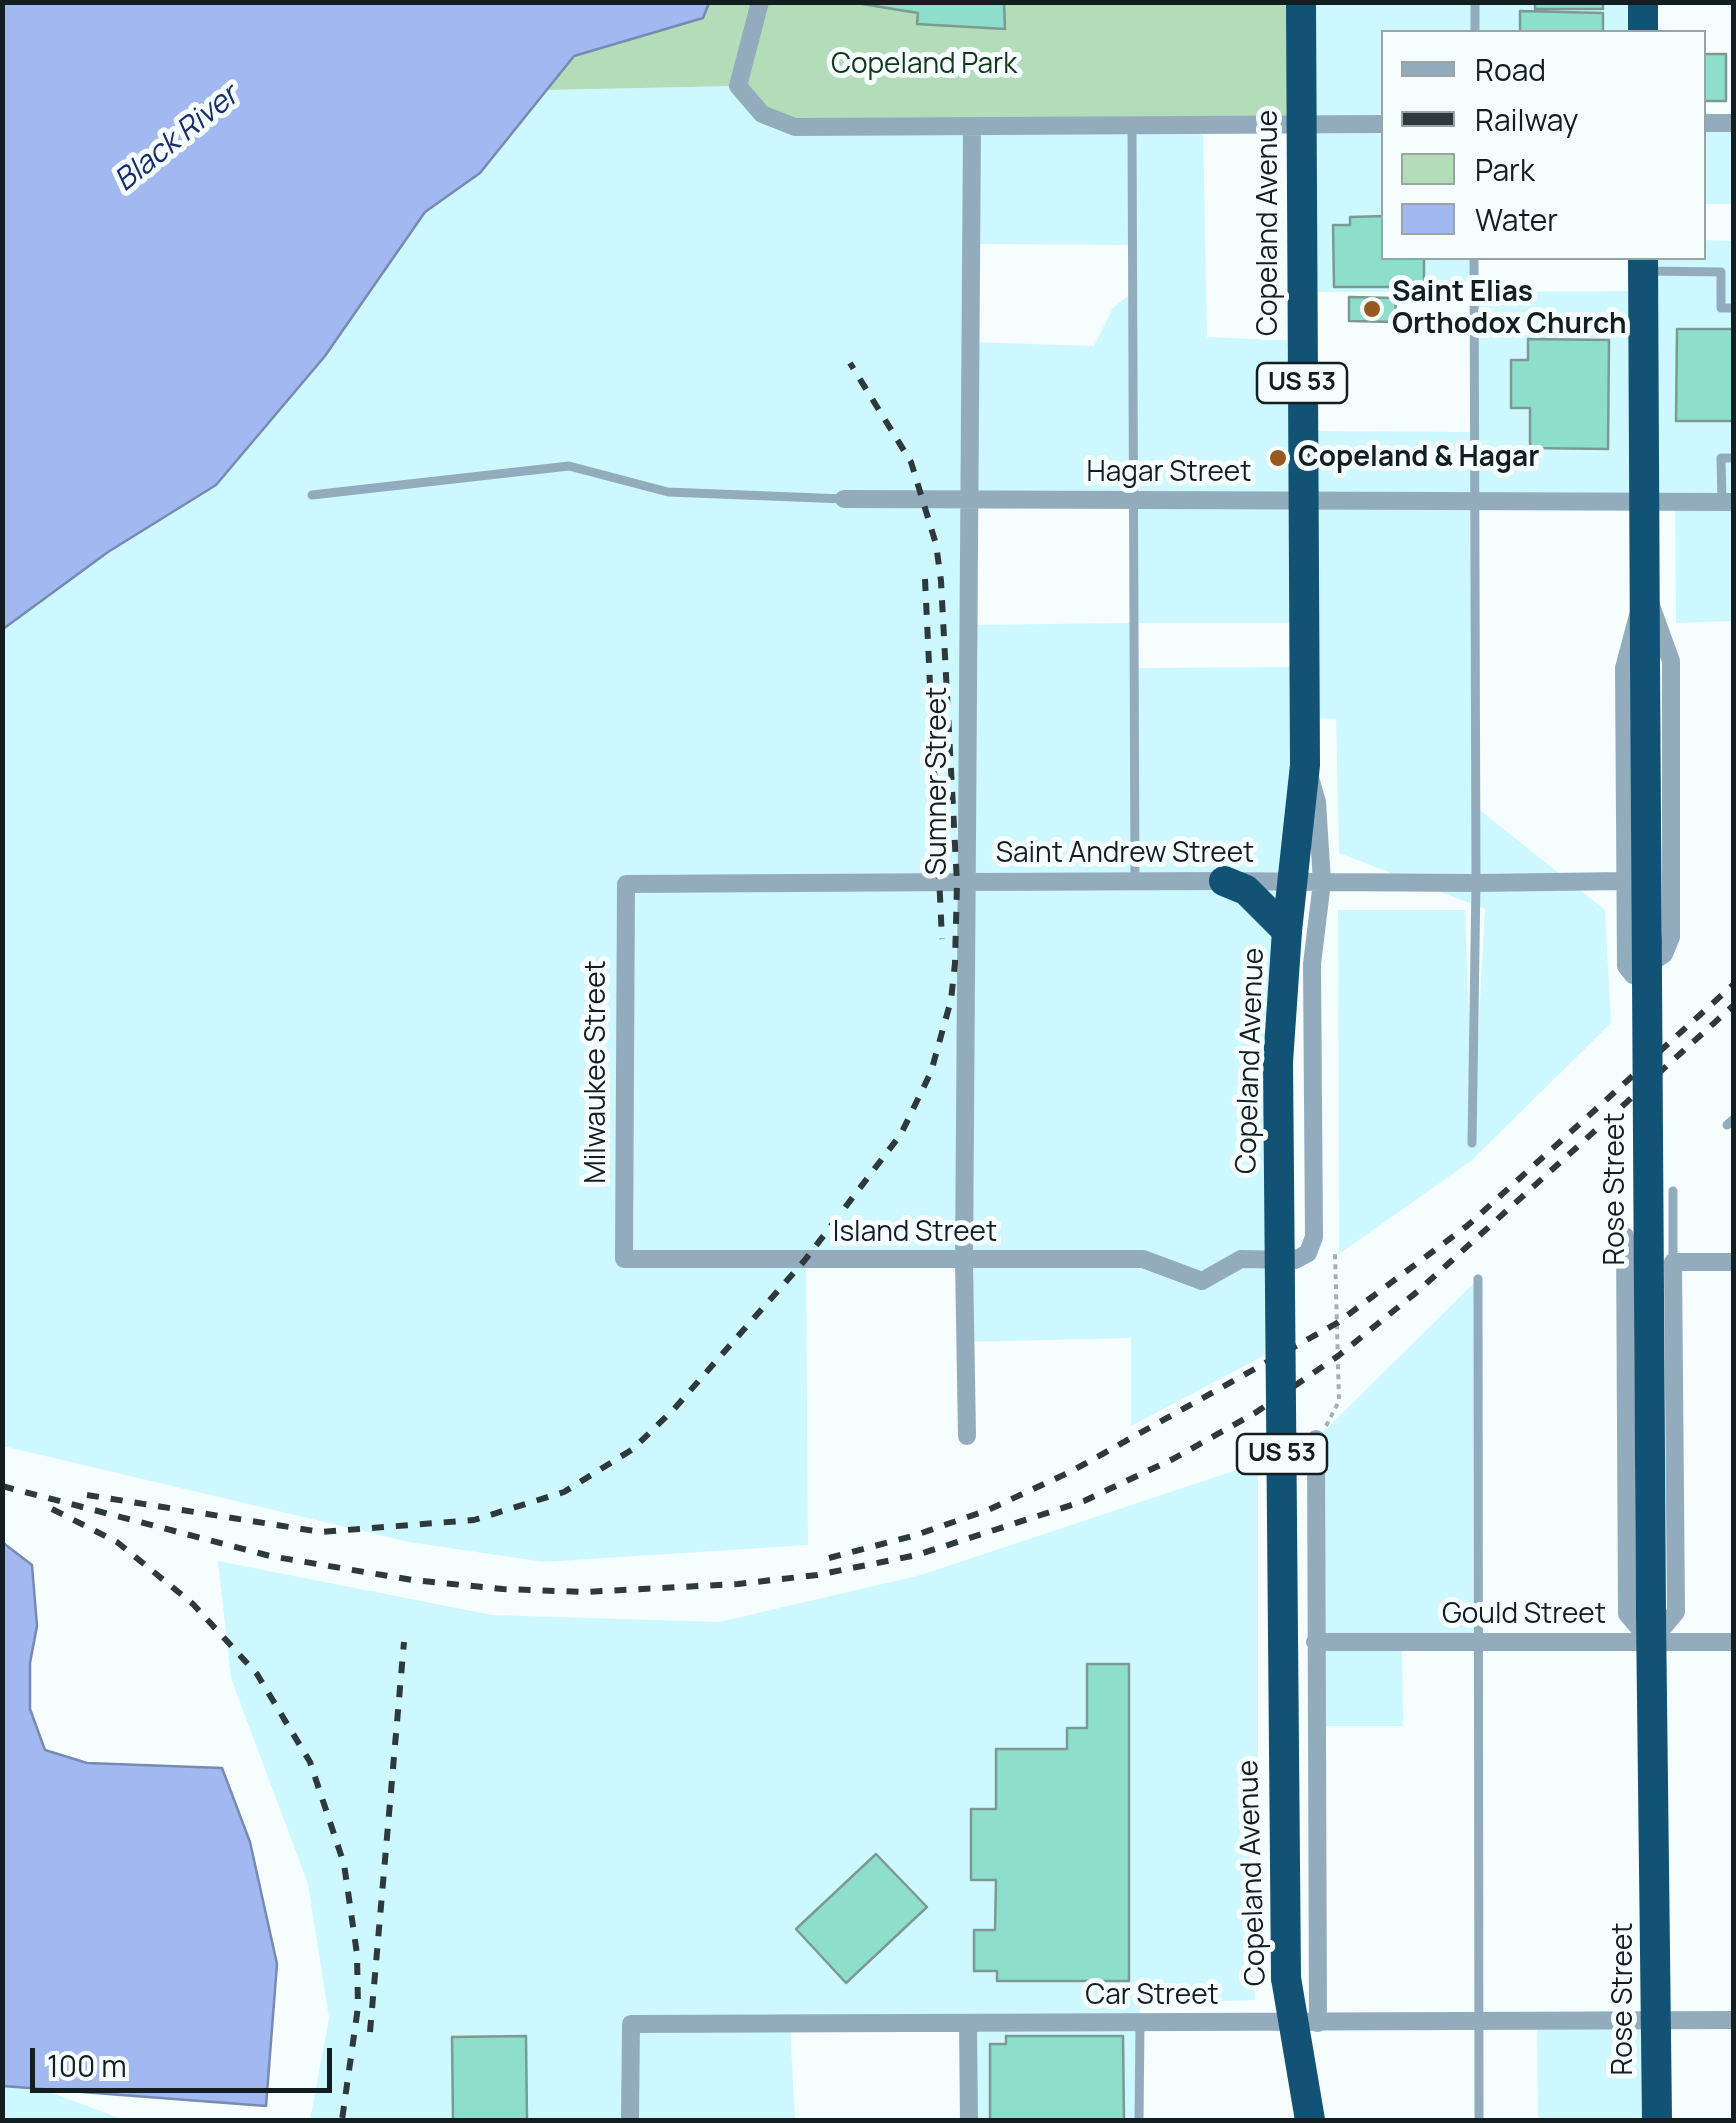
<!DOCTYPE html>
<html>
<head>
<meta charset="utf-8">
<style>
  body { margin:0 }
  #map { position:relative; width:1736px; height:2123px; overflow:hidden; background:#f6fdfe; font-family:Manrope,sans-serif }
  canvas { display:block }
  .frame { position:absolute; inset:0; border:5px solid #121e20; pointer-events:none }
  .legend { position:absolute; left:1381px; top:30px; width:325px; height:230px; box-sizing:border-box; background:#f6fdfe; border:2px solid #9ba4a5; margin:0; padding:12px 18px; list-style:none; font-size:30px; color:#121e20 }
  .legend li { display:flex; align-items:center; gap:20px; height:50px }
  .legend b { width:50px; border:2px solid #9ba4a5 }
  .scale { position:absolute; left:30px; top:2048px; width:302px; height:45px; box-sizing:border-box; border:5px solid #121e20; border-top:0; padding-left:12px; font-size:30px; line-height:35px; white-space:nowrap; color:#121e20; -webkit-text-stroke:8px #f6fdfe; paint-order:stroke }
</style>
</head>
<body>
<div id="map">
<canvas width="1736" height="2123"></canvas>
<div class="frame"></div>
<ul class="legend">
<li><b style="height:12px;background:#93acbd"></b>Road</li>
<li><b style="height:12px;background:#2e393b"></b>Railway</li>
<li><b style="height:28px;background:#b3ddb9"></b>Park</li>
<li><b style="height:28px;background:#a2b8f0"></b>Water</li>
</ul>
<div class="scale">100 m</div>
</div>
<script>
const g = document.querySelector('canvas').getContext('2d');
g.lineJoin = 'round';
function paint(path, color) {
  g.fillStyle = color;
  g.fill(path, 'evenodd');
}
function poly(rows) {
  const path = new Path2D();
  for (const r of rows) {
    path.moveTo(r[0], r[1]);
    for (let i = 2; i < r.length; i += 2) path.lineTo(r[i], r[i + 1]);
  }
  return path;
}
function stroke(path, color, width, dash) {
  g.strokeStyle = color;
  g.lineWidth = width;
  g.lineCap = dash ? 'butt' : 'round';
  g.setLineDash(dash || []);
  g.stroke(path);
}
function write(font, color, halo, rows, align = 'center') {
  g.font = font + ' Manrope,sans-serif';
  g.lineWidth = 10;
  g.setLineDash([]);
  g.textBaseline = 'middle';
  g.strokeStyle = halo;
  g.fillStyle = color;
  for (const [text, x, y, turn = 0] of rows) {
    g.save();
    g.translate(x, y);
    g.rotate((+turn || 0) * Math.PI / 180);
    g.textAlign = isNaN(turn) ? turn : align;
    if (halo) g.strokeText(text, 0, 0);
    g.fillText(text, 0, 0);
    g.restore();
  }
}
const built = poly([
  [1301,3,1643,3,1643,32,1384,32,1384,258,1474,258,1475,292,1643,291,1643,258,1704,258,1704,240,1733,241,1733,621,1676,623,1675,502,1475,502,1476,807,1605,910,1611,1023,1471,1161,1339,1254,1338,910,1465,910,1473,1126,1485,909,1339,853,1336,719,1305,718,1295,882,1282,1346,1131,1426,1131,1338,965,1342,964,1262,806,1261,808,1545,544,1562,409,1542,3,1446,3,629,108,552,216,485,325,356,426,212,480,173,547,90,738,86,1203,125,1207,337,1302,341,1303,431,1474,432,1474,292,1302,292],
  [971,244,1132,245,1133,292,1113,308,1094,346,970,342],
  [968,500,1134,500,1130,623,967,625],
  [1132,623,1303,623,1304,667,1132,668],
  [1704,123,1733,123,1733,204,1704,204],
  [1478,1279,1480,1642,1402,1642,1403,1726,1316,1726,1316,1439],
  [1258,1463,1258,1781,1249,1882,1255,2000,1140,2004,1139,2120,969,2120,968,2025,790,2025,795,2120,310,2120,329,2018,308,1884,231,1678,218,1561,492,1615,719,1622,921,1575],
  [1657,2020,1657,2120,1538,2120,1537,2021],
  [3,2075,125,2120,3,2120]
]);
const green = poly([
  [709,3,1301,3,1301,124,795,127,738,86,547,90,574,56,703,18]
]);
const water = poly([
  [3,2,709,2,709,3,703,18,574,56,480,173,425,212,325,356,216,485,108,552,3,629,3,2],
  [2,1542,32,1565,37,1626,30,1663,30,1709,45,1750,87,1763,222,1768,250,1842,277,1964,266,2106,3,2086,2,1542]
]);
const building = poly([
  [850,2,1004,2,1005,29,917,24,918,13,850,2],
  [1535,2,1603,2,1603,9,1535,9,1535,2],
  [1520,11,1603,13,1603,32,1520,32,1520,11],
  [1704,54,1726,54,1726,101,1704,101,1704,54],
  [1384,216,1384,258,1424,258,1424,287,1334,287,1333,225,1350,225,1350,217,1384,216],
  [1349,297,1396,298,1395,322,1349,321,1349,297],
  [1677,329,1734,329,1734,421,1676,421,1677,329],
  [1528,339,1609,340,1608,449,1530,448,1530,408,1511,408,1511,360,1528,360,1528,339],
  [1087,1664,1129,1664,1129,1981,997,1981,997,1971,974,1971,974,1930,995,1930,996,1880,971,1880,971,1809,996,1809,996,1749,1067,1749,1067,1728,1087,1728,1087,1664],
  [876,1854,927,1907,846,1983,796,1929,876,1854],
  [526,2036,527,2120,453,2120,452,2037,526,2036],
  [1006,2036,1123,2036,1124,2120,990,2120,990,2044,1006,2044,1006,2036]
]);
const path = poly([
  [1326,1426,1339,1401,1335,1254]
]);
const lane = poly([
  [1475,32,1475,2],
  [1132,125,1135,882],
  [1646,271,1721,272,1721,308,1734,308],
  [312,495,569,466,668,492,844,499],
  [1722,502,1721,458,1734,458],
  [1727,1125,1734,1119],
  [1472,1143,1476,883,1474,258],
  [1673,1191,1673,1262],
  [1478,1279,1479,2120],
  [1139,2120,1140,2024]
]);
const street = poly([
  [760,2,738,86,762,114,795,127,1384,124],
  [1704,123,1734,123],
  [844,499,1734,502],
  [1645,589,1671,661,1671,937,1664,954,1633,975,1626,966,1624,668,1645,589],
  [1310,778,1317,802,1322,882,1312,964,1314,1237,1308,1253,1295,1260,1241,1259,1202,1281,1143,1259,624,1259,626,884,965,882,1224,881,1322,882,1476,883,1626,881],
  [1625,1236,1627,1614,1651,1642,1676,1612,1673,1262,1734,1262],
  [967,1436,964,1261,972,126],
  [1316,1439,1318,2023],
  [1315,1642,1734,1642],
  [968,2024,969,2120],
  [630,2120,631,2024,1734,2020]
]);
const highway = poly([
  [1643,32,1643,2],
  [1643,258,1645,659],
  [1224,881,1246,890,1287,931],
  [1287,931,1305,765,1301,2],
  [1651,1615,1657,2120],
  [1286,1978,1310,2120]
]);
const rail = poly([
  [925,579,942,939],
  [2,1486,270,1556,412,1580,503,1589,584,1592,738,1584,817,1575,917,1555,1084,1501,1173,1459,1255,1413,1338,1356,1418,1291,1734,1005],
  [87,1495,321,1532,474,1520,564,1492,633,1449,674,1409,805,1260,901,1134,931,1072,951,1000,955,963,957,883,941,581,936,544,911,462,850,363],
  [52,1509,117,1542,193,1604,257,1674,310,1762,344,1864,357,1954,358,2007,342,2120],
  [829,1558,916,1535,988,1510,1072,1471,1337,1323,1467,1226,1734,984],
  [370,2032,404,1642]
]);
const highwayBridge = poly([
  [1645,659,1651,1615],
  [1286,1978,1278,1062,1287,931]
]);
const markers = [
  [1372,309,10,"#97591e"],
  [1278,458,10,"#97591e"]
];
const shields = [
  [1302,383,90],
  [1282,1454,90]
];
const shieldNames = [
  ["US 53",1302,383],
  ["US 53",1282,1454]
];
const parkNames = [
  ["Copeland Park",924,65]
];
const streetNames = [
  ["Copeland Avenue",1269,223,-90],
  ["Hagar Street",1169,473],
  ["Sumner Street",938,781,-90],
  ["Saint Andrew Street",1125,854],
  ["Copeland Avenue",1251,1061,-88],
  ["Milwaukee Street",597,1072,-90],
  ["Rose Street",1616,1189,-90],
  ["Island Street",915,1233],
  ["Gould Street",1524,1615],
  ["Copeland Avenue",1253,1873,-92],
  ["Car Street",1152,1996],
  ["Rose Street",1624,1999,-90]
];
const poiNames = [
  ["Saint Elias",1392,293],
  ["Orthodox Church",1392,325],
  ["Copeland & Hagar",1298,458]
];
const waterNames = [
  ["Black River",177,139,-39]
];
paint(built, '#cef8ff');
paint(green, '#b3ddb9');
paint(water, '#a2b8f0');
stroke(water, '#778ab2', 2.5);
paint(building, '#8edecc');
stroke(building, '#7c9992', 2.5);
stroke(path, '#a7afb1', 4, [5, 5]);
stroke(lane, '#93acbd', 9);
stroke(street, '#93acbd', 18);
stroke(highway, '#125274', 30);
stroke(rail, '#2e393b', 6, [12, 12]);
stroke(highwayBridge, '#125274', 30);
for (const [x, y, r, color] of markers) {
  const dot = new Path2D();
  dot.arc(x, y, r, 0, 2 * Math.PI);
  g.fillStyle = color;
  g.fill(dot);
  stroke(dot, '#f6fdfe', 4);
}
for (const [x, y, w] of shields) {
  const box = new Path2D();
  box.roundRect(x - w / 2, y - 20, w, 40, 8);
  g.fillStyle = '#f6fdfe';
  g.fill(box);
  stroke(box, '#121e20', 2.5);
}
write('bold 25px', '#121e20', null, shieldNames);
write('28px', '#103719', '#f6fdfe', parkNames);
write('28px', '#121e20', '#f6fdfe', streetNames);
write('bold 28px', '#121e20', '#f6fdfe', poiNames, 'left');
write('italic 30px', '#182b6a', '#f6fdfe', waterNames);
</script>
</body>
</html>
